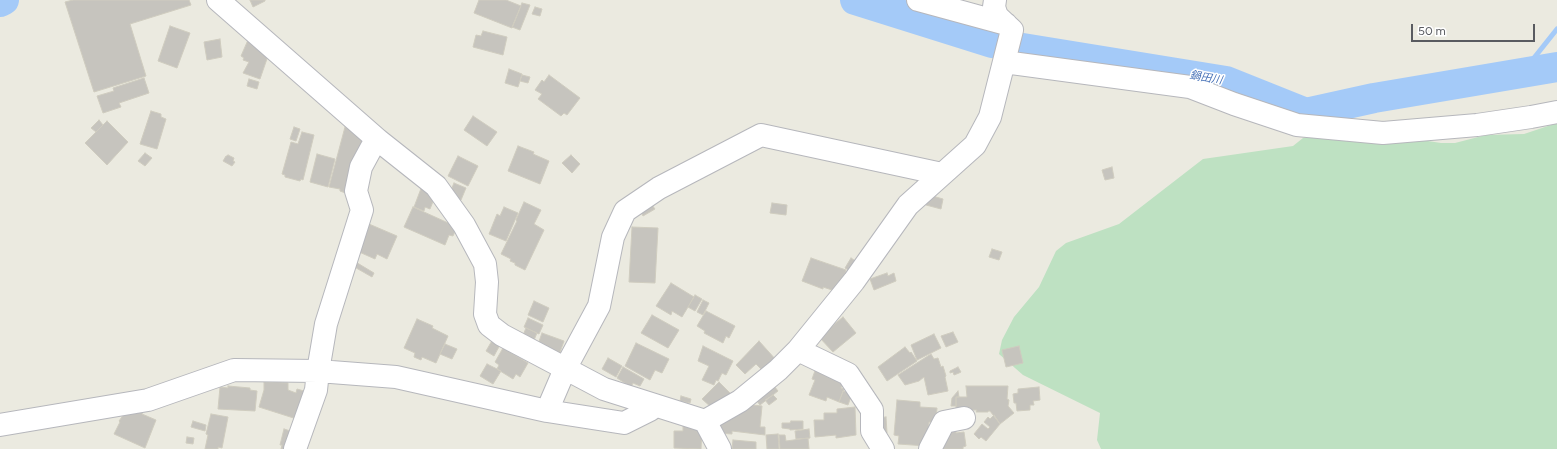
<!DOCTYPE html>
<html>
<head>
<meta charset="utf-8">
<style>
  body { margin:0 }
  #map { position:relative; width:1557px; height:449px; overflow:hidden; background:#ebeae0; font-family:Figtree,sans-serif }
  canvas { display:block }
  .scale { position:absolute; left:1411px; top:24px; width:124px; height:18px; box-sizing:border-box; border:2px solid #595b60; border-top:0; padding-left:5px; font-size:12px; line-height:14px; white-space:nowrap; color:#595b60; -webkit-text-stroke:3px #fff; paint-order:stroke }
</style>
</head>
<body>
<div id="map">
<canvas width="1557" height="449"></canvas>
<div class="scale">50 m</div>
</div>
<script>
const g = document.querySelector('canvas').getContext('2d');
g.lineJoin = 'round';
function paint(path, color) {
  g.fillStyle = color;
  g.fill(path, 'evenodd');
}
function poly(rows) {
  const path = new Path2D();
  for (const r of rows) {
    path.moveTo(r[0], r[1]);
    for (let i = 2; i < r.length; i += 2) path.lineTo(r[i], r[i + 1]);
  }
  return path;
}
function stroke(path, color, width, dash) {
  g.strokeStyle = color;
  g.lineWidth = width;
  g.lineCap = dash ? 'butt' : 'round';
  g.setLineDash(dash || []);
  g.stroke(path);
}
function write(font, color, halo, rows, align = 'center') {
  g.font = font + ' Figtree,"Noto Sans JP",sans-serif';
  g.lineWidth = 3;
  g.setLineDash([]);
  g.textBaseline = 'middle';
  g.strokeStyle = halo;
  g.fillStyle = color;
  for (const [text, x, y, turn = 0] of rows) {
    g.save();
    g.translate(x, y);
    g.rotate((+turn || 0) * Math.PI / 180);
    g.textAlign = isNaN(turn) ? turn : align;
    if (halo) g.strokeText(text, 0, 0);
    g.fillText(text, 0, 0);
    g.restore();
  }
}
const green = poly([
  [1557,123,1557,449,1101,449,1097,440,1100,413,1023,375,999,354,1002,340,1014,317,1039,287,1056,251,1066,243,1119,224,1203,159,1293,146,1303,138,1328,132,1402,137,1441,143,1455,143,1486,135,1524,134]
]);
const stream = poly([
  [1522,73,1557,29]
]);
const river = poly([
  [855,0,992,43,1226,81,1306,113,1374,98,1557,67],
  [0,2,4,0]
]);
const building = poly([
  [73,0,189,0,191,5,130,24,146,76,94,92,65,2,73,0],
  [250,0,265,0,265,1,253,7,250,0],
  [479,0,506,0,521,6,512,28,474,13,479,0],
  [522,3,530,5,520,30,512,27,522,3],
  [535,7,542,9,540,16,532,14,535,7],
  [170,26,190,33,177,68,158,61,170,26],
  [483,31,507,37,503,55,473,47,476,35,481,36,483,31],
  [220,39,222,57,207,60,204,42,220,39],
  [248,40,269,53,260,79,243,73,249,62,243,60,244,58,241,56,248,40],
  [509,69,522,74,518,87,505,83,509,69],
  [522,75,530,77,528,83,520,81,522,75],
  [549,75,580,98,567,115,564,113,561,116,538,99,542,94,535,90,542,80,544,82,549,75],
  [144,78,149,93,119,103,121,107,103,113,97,96,114,91,113,88,144,78],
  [249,79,259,82,257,89,247,86,249,79],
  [151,111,161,114,161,117,166,119,157,149,140,144,151,111],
  [473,116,497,132,487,146,464,130,473,116],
  [99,120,103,125,96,132,91,128,99,120],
  [107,121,128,142,107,165,85,143,107,121],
  [294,127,300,129,296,141,290,139,294,127],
  [345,127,357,131,368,141,348,194,340,191,340,189,329,187,345,127],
  [302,132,314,135,303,180,301,179,300,181,285,177,285,175,282,174,291,142,298,144,302,132],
  [518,146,534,152,533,154,549,161,540,184,508,171,518,146],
  [145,153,152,158,145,166,138,161,145,153],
  [317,154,335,159,328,187,310,182,317,154],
  [228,155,234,158,233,161,235,162,232,166,223,161,226,156,227,156,228,155],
  [571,155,580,164,572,173,562,163,571,155],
  [458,156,478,166,468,186,448,176,458,156],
  [1112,167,1114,178,1105,180,1102,170,1112,167],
  [454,183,466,188,461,200,449,195,454,183],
  [422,186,436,194,430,209,425,207,424,211,414,207,422,186],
  [929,195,943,199,941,209,926,205,929,195],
  [524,202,541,210,534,224,544,230,525,270,515,265,515,263,510,261,511,259,501,254,517,221,516,220,524,202],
  [772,203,787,205,786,215,770,213,772,203],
  [652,205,655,209,643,216,641,212,652,205],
  [413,207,457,227,453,236,449,235,445,245,404,227,413,207],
  [504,207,518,213,506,241,489,234,497,214,500,216,504,207],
  [369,224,397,236,387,259,377,254,375,259,357,251,369,224],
  [632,227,658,228,655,283,629,282,632,227],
  [992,249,1002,252,999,260,989,257,992,249],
  [811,258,846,270,842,283,835,291,823,287,823,289,802,281,811,258],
  [851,258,857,262,851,272,845,268,851,258],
  [354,261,374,273,372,277,351,265,354,261],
  [887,273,888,276,894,273,896,281,874,290,870,279,887,273],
  [671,283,694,297,682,317,672,311,671,315,656,306,671,283],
  [695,295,702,299,695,311,688,307,695,295],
  [703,300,709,303,703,315,697,312,703,300],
  [534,301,549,308,543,322,528,315,534,301],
  [706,311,735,326,729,338,726,336,723,343,704,333,705,331,697,326,706,311],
  [652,315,679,330,668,348,641,333,652,315],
  [843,317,856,333,833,352,819,337,843,317],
  [528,318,543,325,539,334,524,327,528,318],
  [417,319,433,326,432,328,448,336,436,363,422,357,421,360,414,357,415,353,404,348,417,319],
  [526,328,537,333,532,345,521,340,526,328],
  [953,332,958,342,946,347,941,336,953,332],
  [542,333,564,341,559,355,537,347,542,333],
  [934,334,941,348,917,360,911,345,934,334],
  [493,339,501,343,494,356,486,351,493,339],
  [759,341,777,361,764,372,756,364,745,374,736,365,759,341],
  [636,343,669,359,662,373,655,370,650,380,625,366,636,343],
  [445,344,457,349,452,359,440,354,445,344],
  [703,346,733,361,726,375,722,373,718,381,716,380,714,385,702,380,709,366,698,361,703,346],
  [1019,346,1023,363,1006,367,1002,350,1019,346],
  [905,347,910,353,911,352,917,361,887,381,878,367,905,347],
  [503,348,528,363,520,377,516,374,513,379,497,369,499,365,495,362,503,348],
  [931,354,934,359,938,358,941,367,943,366,946,376,945,377,948,391,928,395,924,377,919,381,905,385,898,375,931,354],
  [608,358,622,366,616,377,602,369,608,358],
  [487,364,501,371,493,384,480,376,487,364],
  [623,367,644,379,640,386,633,383,631,387,617,378,623,367],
  [958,367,961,372,959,373,954,375,953,372,950,373,950,371,958,367],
  [816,368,843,383,841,388,844,389,839,402,827,397,826,401,809,395,815,380,812,379,816,368],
  [264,382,288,383,288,390,296,393,297,389,311,393,303,421,259,407,264,390,264,382],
  [719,382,733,396,712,408,702,399,719,382],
  [771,382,778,391,760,405,753,396,771,382],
  [228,386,250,388,250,390,257,391,255,411,218,409,220,387,228,388,228,386],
  [966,386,1008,386,1007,399,1009,400,1008,406,1014,413,1000,424,990,411,988,411,988,412,976,412,977,410,956,410,956,397,967,397,966,386],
  [1039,387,1040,400,1033,401,1034,405,1030,405,1030,410,1017,411,1016,403,1014,403,1013,394,1018,393,1018,389,1039,387],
  [843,391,852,394,848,405,839,402,843,391],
  [958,391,959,397,956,397,956,406,951,406,952,398,958,391],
  [773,395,777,399,769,405,765,400,773,395],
  [681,396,691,399,690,403,680,401,681,396],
  [897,400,920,402,920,407,937,408,936,420,933,422,929,422,927,446,898,444,899,436,894,435,897,400],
  [744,404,762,406,760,427,765,427,765,435,732,431,732,434,717,433,719,418,744,404],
  [855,407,856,435,836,438,836,435,815,437,814,420,824,420,824,413,837,413,837,409,855,407],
  [143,411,142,414,156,420,145,448,114,434,120,422,119,421,124,414,143,411],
  [211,414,228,417,222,448,218,447,218,449,205,449,208,435,206,434,211,414],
  [994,415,1000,424,986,441,981,437,979,439,974,434,982,424,988,429,990,427,984,422,988,417,990,419,994,415],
  [886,417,887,433,876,434,875,418,886,417],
  [193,421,206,425,205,431,191,427,193,421],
  [791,421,803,421,803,429,790,430,790,429,782,428,782,423,790,423,791,421],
  [683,425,702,429,701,449,674,448,674,431,683,431,683,425],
  [284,429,297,433,291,449,281,449,282,445,280,445,284,429],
  [809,429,810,438,796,439,795,431,809,429],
  [956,430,956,433,964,432,966,446,963,447,963,449,937,449,941,432,956,430],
  [778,434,779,449,767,449,766,435,778,434],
  [779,435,785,435,786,441,808,438,809,449,780,449,779,435],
  [187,437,194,438,193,444,186,443,187,437],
  [733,440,756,442,756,449,732,449,733,440]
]);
const minor = poly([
  [218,0,378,140,436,186,464,225,485,264,487,282,485,314,489,325,502,335,604,389,705,421,720,449],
  [918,0,1006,24],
  [1004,62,1190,87,1234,104,1297,125,1383,133,1477,125,1531,117,1557,112],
  [798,350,848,374,872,410,872,431,883,449],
  [547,411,565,369,599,306,613,237,625,211,659,188,761,135,942,174],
  [705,421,740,401,778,370,798,350,854,281,908,205,975,145,990,117,1012,30,997,16,994,7,995,0],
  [0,425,148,400,234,370,318,371,396,377,547,411,624,423,650,410,651,404],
  [295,449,316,390,318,371,326,324,362,210,356,191,361,167,374,143,378,140],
  [930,449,944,422,964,418]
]);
const waterNames = [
  ["鍋田川",1206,78,10]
];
paint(green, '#bee1c2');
stroke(stream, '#a4caf8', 5);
stroke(river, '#a4caf8', 30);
paint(building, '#c6c4be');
stroke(building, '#cfccbf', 1);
stroke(minor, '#b6b7bc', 24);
stroke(minor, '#fff', 22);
write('italic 11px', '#4973b8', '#fff', waterNames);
</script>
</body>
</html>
